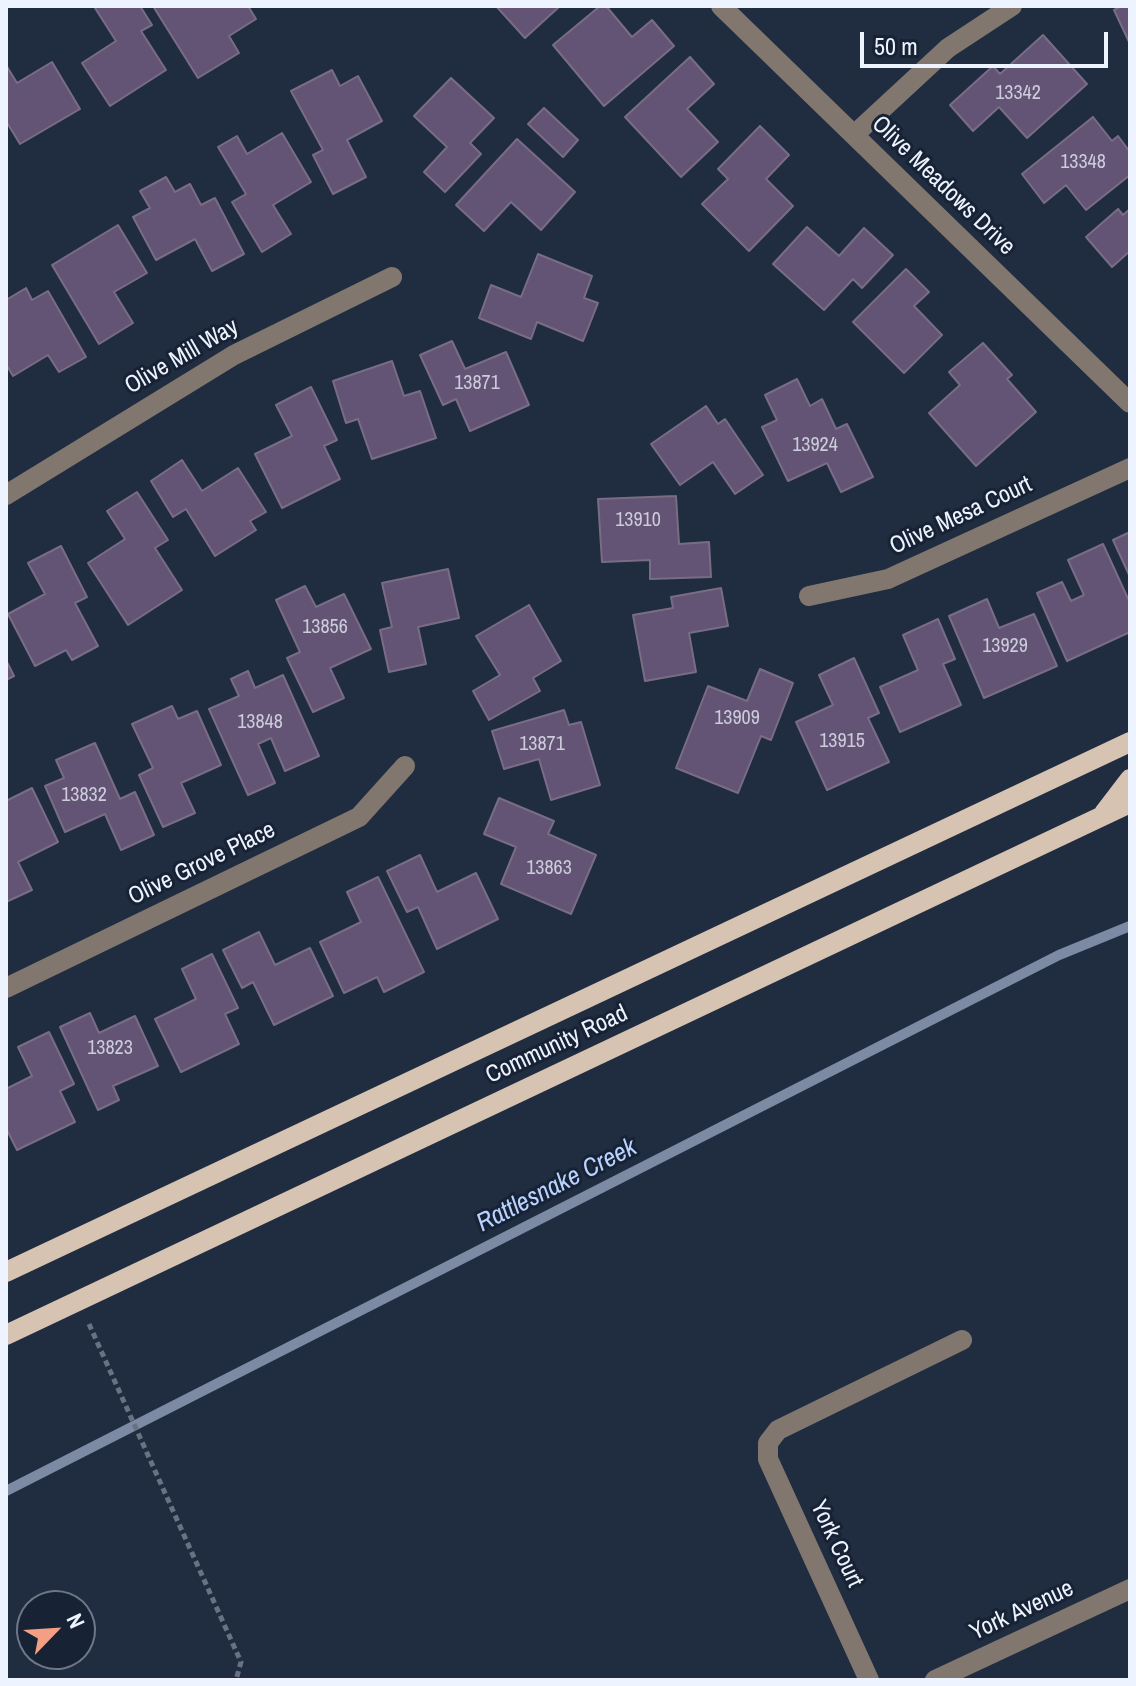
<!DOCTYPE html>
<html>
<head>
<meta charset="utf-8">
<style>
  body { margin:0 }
  #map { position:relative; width:1136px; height:1686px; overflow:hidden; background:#202c40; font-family:"Archivo Narrow",sans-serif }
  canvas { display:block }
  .frame { position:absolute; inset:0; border:8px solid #eef4ff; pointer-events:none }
  .north { position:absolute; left:16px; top:1590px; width:80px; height:80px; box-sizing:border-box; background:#172335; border:2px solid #6d7786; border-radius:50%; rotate:65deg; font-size:22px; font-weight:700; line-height:32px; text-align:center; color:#eef4ff }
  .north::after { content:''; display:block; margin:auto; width:28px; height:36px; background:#f39f83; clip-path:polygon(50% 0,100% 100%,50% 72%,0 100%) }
  .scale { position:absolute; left:860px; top:32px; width:248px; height:36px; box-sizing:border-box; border:4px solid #eef4ff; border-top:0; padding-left:10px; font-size:24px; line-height:28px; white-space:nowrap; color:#eef4ff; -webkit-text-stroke:6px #172335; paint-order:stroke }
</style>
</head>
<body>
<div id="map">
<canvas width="1136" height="1686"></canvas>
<div class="frame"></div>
<div class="north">N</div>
<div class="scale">50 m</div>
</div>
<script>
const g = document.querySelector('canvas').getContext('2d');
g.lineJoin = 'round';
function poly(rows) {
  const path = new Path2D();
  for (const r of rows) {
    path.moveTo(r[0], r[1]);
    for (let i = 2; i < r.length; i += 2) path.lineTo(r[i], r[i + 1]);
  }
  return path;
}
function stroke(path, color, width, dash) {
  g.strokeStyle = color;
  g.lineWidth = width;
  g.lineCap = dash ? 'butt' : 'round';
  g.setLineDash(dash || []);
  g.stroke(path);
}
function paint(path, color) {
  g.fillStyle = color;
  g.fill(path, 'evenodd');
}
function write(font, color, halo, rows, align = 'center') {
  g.font = font + ' "Archivo Narrow",sans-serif';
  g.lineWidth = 6;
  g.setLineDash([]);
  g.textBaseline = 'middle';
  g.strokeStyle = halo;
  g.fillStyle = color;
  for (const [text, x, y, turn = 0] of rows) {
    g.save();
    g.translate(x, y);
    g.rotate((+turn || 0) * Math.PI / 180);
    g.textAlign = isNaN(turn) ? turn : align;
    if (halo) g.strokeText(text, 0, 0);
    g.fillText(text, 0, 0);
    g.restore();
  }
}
const stream = poly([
  [6,1491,1059,955,1130,926]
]);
const building = poly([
  [99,6,140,6,152,25,141,31,166,70,110,106,82,63,116,41,95,8,99,6],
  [153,6,248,6,256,19,229,36,239,53,198,78,153,6],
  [496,6,560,6,525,38,496,6],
  [600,6,606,6,632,37,652,20,674,46,604,106,553,45,600,6],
  [1122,6,1130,6,1130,44,1114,10,1122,6],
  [1043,35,1087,84,1027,138,999,107,973,131,950,105,993,66,1000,74,1043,35],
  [690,57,714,84,687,109,718,142,681,177,625,117,690,57],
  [52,62,80,109,20,144,6,121,6,65,17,83,52,62],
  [332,70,340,86,358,76,382,121,347,140,366,177,333,194,313,155,323,150,291,91,332,70],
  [451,78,494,118,470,143,481,154,445,192,424,172,447,147,414,116,451,78],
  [544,108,578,140,563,157,528,124,544,108],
  [1093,117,1112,141,1118,136,1130,152,1130,175,1086,210,1066,185,1044,203,1022,174,1093,117],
  [760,126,789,155,766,179,793,206,749,251,702,204,728,179,718,169,760,126],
  [282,133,311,182,273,205,291,234,262,252,232,202,246,194,218,147,237,136,247,154,282,133],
  [517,139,575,192,541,230,511,202,484,231,456,205,517,139],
  [166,177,175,192,190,184,201,205,215,198,244,254,212,271,195,239,156,260,133,217,150,208,140,191,166,177],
  [1118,209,1123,215,1130,209,1130,251,1112,267,1086,237,1118,209],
  [118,225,147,273,114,292,133,323,99,344,52,265,118,225],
  [807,227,839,256,864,228,893,255,862,288,853,279,824,310,773,264,807,227],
  [538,254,592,276,584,298,598,303,583,341,537,322,531,339,479,318,491,285,521,297,538,254],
  [906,269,929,292,914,306,942,335,904,373,853,322,906,269],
  [26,288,32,300,48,291,86,357,59,372,48,355,13,376,6,364,6,300,26,288],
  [452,341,465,369,506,352,529,405,470,431,456,399,443,405,420,355,452,341],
  [983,343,1012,375,1007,379,1036,412,976,466,929,413,960,385,949,372,983,343],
  [392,361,404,396,420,391,436,438,372,459,358,419,346,423,333,381,392,361],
  [797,379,810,406,822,399,836,429,847,424,873,477,841,492,827,463,788,481,762,427,777,420,765,395,797,379],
  [311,387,337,440,324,446,340,479,282,508,255,454,292,436,276,405,311,387],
  [706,406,718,424,725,419,763,475,735,494,713,462,680,485,651,444,706,406],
  [182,460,202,491,238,468,266,512,250,521,256,530,215,556,186,509,173,517,151,481,182,460],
  [137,492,168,540,155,548,182,590,128,625,88,563,125,539,107,511,137,492],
  [676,496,679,544,709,542,711,577,650,579,650,560,602,562,598,499,676,496],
  [1130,532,1130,577,1113,540,1130,532],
  [1103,544,1130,603,1130,632,1067,661,1037,593,1062,582,1071,601,1084,595,1068,560,1103,544],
  [61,546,87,597,75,603,98,646,72,660,66,650,35,666,8,614,45,594,28,563,61,546],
  [448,569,459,618,418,627,426,664,389,672,380,630,392,627,382,583,448,569],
  [305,586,316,607,344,594,371,649,330,668,344,698,313,712,287,658,300,652,276,600,305,586],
  [721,588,728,626,689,633,696,672,645,681,633,615,673,608,671,597,721,588],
  [987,599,999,628,1034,614,1057,666,984,698,949,616,987,599],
  [529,605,561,661,533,678,540,691,489,720,473,691,500,675,476,636,529,605],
  [938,619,955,659,943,664,961,705,900,732,880,687,918,670,903,635,938,619],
  [854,658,879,713,868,718,889,762,827,790,796,722,833,705,819,675,854,658],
  [6,660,14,676,6,680,6,660],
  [760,669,793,683,771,740,761,736,738,793,676,768,708,686,747,701,760,669],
  [248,671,255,688,283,675,319,756,285,771,271,738,258,744,275,783,248,795,209,709,239,696,231,679,248,671],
  [172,706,178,719,197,711,221,765,181,783,195,813,163,827,139,775,153,768,132,724,172,706],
  [564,710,569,725,581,722,600,785,551,800,539,759,504,769,492,731,564,710],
  [95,743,120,799,135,792,154,835,121,850,105,814,65,832,45,786,64,778,56,760,95,743],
  [32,788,58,842,18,862,32,890,6,902,6,801,32,788],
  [499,798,554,821,548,834,596,855,571,914,501,884,516,847,484,834,499,798],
  [420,855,437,892,476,873,498,919,437,949,418,907,407,912,387,871,420,855],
  [378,877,424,972,384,992,377,977,344,993,320,942,361,922,347,892,378,877],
  [259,932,275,965,310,948,333,996,274,1025,253,982,242,988,223,950,259,932],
  [212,954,238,1008,225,1014,239,1044,181,1072,155,1019,196,999,182,969,212,954],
  [90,1013,99,1033,135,1016,158,1066,113,1086,119,1100,98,1110,60,1027,90,1013],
  [49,1032,74,1084,60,1091,75,1122,17,1150,6,1128,6,1089,32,1076,18,1047,49,1032]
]);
const path = poly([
  [89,1324,241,1662,236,1680]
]);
const minor = poly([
  [721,6,1130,403],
  [854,135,948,48,1012,6],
  [6,495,234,355,392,277],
  [809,596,888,579,1130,468],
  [6,988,359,817,405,766],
  [869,1680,768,1459,768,1443,778,1430,962,1340],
  [935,1680,1130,1589]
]);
const major = poly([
  [1104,813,1130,779],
  [6,1272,1130,742],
  [6,1335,1130,803]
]);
const numberNames = [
  ["13342",1018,94],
  ["13348",1083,163],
  ["13871",477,384],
  ["13924",815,446],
  ["13910",638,521],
  ["13856",325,628],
  ["13929",1005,647],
  ["13909",737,719],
  ["13848",260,723],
  ["13915",842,742],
  ["13871",542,745],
  ["13832",84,796],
  ["13863",549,869],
  ["13823",110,1049]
];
const streetNames = [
  ["Olive Meadows Drive",943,186,44],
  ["Olive Mill Way",182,357,-30],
  ["Olive Mesa Court",961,516,-25],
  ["Olive Grove Place",202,864,-26],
  ["Community Road",557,1045,-25],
  ["York Court",836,1544,65],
  ["York Avenue",1022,1611,-25]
];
const waterNames = [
  ["Rattlesnake Creek",557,1186,-27]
];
stroke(stream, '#7c8aa3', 10);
paint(building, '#635374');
stroke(building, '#796d85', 2);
stroke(path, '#687283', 5, [6, 4]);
stroke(minor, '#81776f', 20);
stroke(major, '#d7c3b1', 20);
write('20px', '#cbccdc', null, numberNames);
write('24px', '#eef4ff', '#172335', streetNames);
write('italic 26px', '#b9d2ff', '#172335', waterNames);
</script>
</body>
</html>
